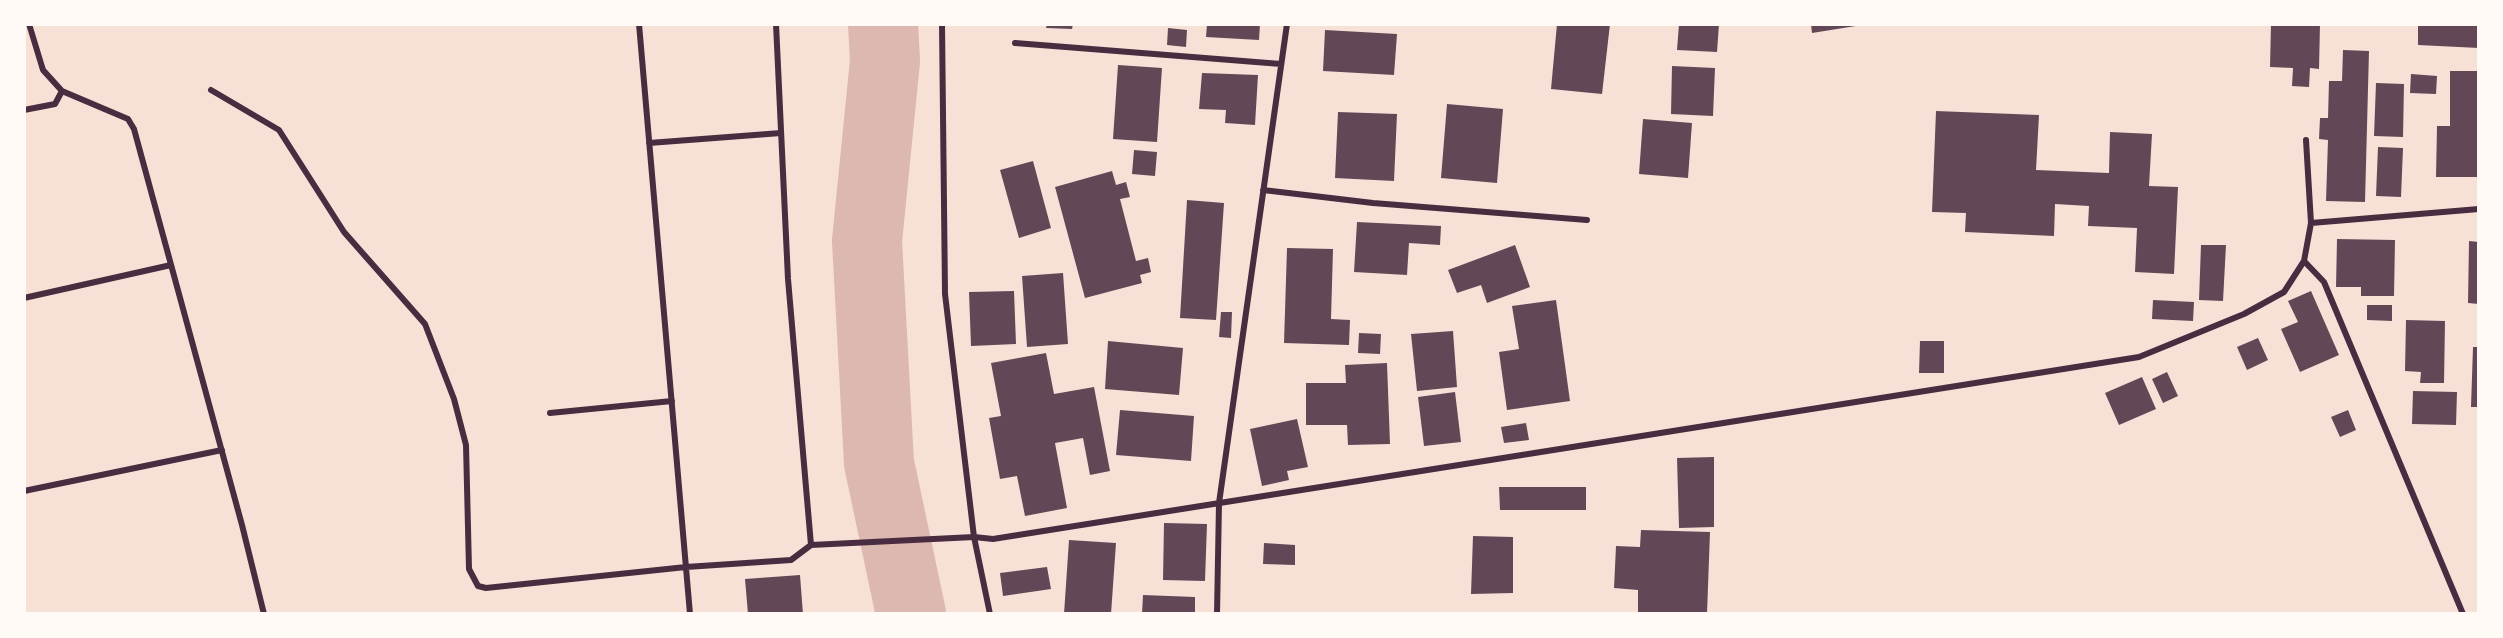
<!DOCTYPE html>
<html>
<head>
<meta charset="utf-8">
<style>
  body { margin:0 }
  #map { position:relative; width:2503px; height:638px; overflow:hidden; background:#f7e1d7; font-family:Barlow,sans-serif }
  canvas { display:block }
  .frame { position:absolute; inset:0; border:26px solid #fffaf5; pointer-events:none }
</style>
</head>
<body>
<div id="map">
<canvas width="2503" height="638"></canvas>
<div class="frame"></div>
</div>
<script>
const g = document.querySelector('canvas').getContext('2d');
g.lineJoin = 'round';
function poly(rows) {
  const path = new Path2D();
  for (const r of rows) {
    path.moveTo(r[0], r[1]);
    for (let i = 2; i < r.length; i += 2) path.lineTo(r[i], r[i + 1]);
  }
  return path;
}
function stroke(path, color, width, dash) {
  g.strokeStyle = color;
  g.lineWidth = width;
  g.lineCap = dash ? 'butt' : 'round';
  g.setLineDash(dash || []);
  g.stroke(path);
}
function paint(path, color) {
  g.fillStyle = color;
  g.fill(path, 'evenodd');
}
const river = poly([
  [883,24,885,61,867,241,879,463,911,614]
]);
const building = poly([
  [1047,24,1073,24,1072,29,1046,28],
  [1207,24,1260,24,1259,40,1206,37],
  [1557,24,1610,24,1602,94,1551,89],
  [1679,24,1719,24,1717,52,1677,50],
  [1811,24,1862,24,1862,25,1812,33],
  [2271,24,2320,24,2319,69,2310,68,2309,87,2292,86,2293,68,2270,67],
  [2418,24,2479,24,2479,48,2418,45],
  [1168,28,1187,30,1186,47,1167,45],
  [1325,30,1397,34,1394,75,1323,71],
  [2343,50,2369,51,2365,202,2326,201,2328,140,2319,139,2320,118,2328,118,2329,81,2342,81],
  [1118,65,1162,68,1157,142,1113,139],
  [1672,66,1715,68,1713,116,1671,114],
  [2450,71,2479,71,2479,177,2436,177,2437,126,2450,126],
  [1202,73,1258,75,1255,125,1225,123,1226,110,1199,109],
  [2411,74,2437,76,2436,94,2410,93],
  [2376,83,2404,84,2403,137,2374,136],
  [1447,104,1503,109,1497,183,1441,178],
  [1936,111,2039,115,2036,170,2109,173,2110,132,2152,134,2149,186,2178,187,2174,274,2135,272,2137,228,2088,226,2089,206,2055,204,2054,236,1965,232,1966,213,1932,212],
  [1338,112,1397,114,1394,181,1335,178],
  [1643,119,1692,123,1688,178,1639,174],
  [2378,147,2403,148,2401,197,2376,196],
  [1134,150,1157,152,1155,176,1132,174],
  [1033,161,1051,228,1019,238,1000,170],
  [1112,171,1116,185,1126,182,1130,197,1120,199,1136,261,1148,258,1151,272,1140,275,1142,283,1085,298,1055,187],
  [1187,200,1224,203,1216,320,1180,318],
  [1357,222,1441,226,1440,245,1409,243,1407,275,1354,272],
  [2337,239,2395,240,2394,296,2361,296,2361,287,2336,287],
  [2469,241,2479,242,2479,304,2468,303],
  [1515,245,1530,287,1487,303,1481,285,1457,293,1448,270],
  [2201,245,2226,245,2223,301,2199,300],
  [1287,248,1333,249,1331,319,1350,320,1349,345,1284,343],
  [1063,273,1068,344,1027,347,1022,276],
  [1014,291,1016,344,971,346,969,292],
  [2311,291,2339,355,2300,372,2281,329,2298,322,2288,301],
  [1556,300,1570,401,1507,410,1499,352,1519,349,1512,306],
  [2153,300,2194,302,2193,321,2152,319],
  [2367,305,2392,305,2392,321,2367,320],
  [1221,312,1232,312,1231,338,1219,337],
  [2406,320,2445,321,2444,383,2420,383,2421,372,2405,371],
  [1453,331,1457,387,1417,391,1411,334],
  [1359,333,1381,334,1380,354,1358,353],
  [2258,338,2268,360,2247,370,2237,347],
  [1108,341,1183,348,1179,395,1105,389],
  [1920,341,1944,341,1944,373,1919,373],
  [2473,347,2479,347,2479,407,2471,407],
  [1046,353,1054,394,1094,387,1110,471,1090,475,1083,438,1055,443,1067,508,1025,516,1017,476,1000,479,989,418,1001,416,991,363],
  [1387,363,1390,444,1348,445,1347,425,1306,425,1306,383,1346,383,1345,365],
  [2167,372,2178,396,2163,403,2152,379],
  [2142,377,2156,409,2119,425,2105,393],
  [2413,391,2457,392,2456,425,2412,424],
  [1455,392,1461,442,1424,446,1418,397],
  [1120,410,1194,416,1191,461,1116,455],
  [2348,410,2356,430,2340,437,2331,417],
  [1297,419,1308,467,1287,471,1289,480,1262,486,1250,429],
  [1526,423,1529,440,1504,443,1501,427],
  [1714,457,1714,527,1679,528,1677,458],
  [1499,487,1586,487,1586,510,1500,510],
  [1164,523,1207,524,1205,581,1163,580],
  [1641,530,1710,532,1707,614,1638,614,1638,590,1614,588,1616,546,1640,547],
  [1473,536,1513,537,1513,593,1471,594],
  [1069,540,1116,543,1111,614,1064,614],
  [1264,543,1295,545,1295,565,1263,564],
  [1047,567,1051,589,1003,596,1000,573],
  [800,575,803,614,748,614,745,579],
  [1143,595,1195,597,1195,614,1142,614]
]);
const minor = poly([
  [29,24,43,70,62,91,128,119,134,129,242,525,264,614],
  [639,24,690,614],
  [776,24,788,279,811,545],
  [942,24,945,294,974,537,990,614],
  [1015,43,1281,64],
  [211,90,279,130,344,232,425,324,454,399,466,445,469,569,478,586,486,588,686,567,791,560,811,545,974,537,993,539,2139,357,2244,314,2284,292,2304,261,2311,223,2306,140],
  [24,110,55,104,62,91],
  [649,143,781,133],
  [1263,190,1373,203,1587,220],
  [2311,223,2479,209],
  [2304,261,2324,282,2463,614],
  [24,298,171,265],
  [550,413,672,401],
  [24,491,222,450],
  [1217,614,1219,503,1287,24]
]);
stroke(river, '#dcb8b0', 70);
paint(building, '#644757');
stroke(minor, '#4a2c40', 6);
</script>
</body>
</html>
